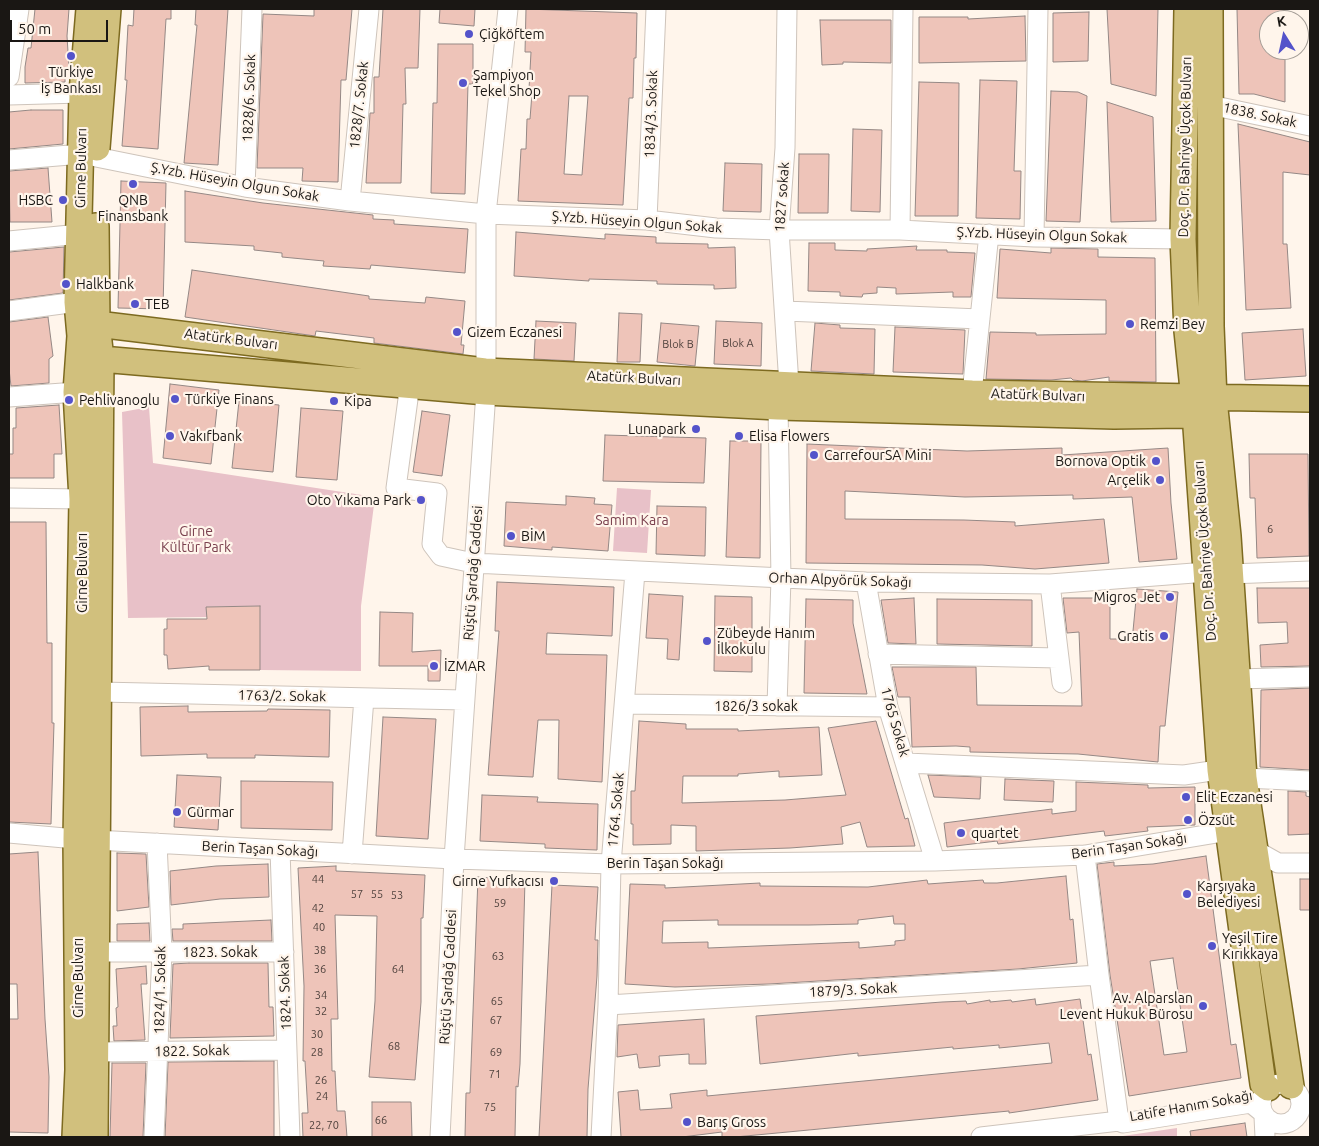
<!DOCTYPE html>
<html>
<head>
<meta charset="utf-8">
<style>
  body { margin:0 }
  #map { position:relative; width:1319px; height:1146px; overflow:hidden; background:#fff5eb; font-family:Ubuntu,sans-serif }
  canvas { display:block }
  .frame { position:absolute; inset:0; border:10px solid #1a1714; pointer-events:none }
  .north { position:absolute; left:1259px; top:10px; width:50px; height:50px; box-sizing:border-box; background:#fff5eb; border:1px solid #a39c95; border-radius:50%; rotate:350deg; font-size:14px; font-weight:700; line-height:20px; text-align:center; color:#1a1714 }
  .north::after { content:''; display:block; margin:auto; width:18px; height:22px; background:#5453ca; clip-path:polygon(50% 0,100% 100%,50% 72%,0 100%) }
  .scale { position:absolute; left:10px; top:20px; width:98px; height:22px; box-sizing:border-box; border:2px solid #1a1714; border-top:0; padding-left:6px; font-size:15px; line-height:18px; white-space:nowrap; color:#1a1714; -webkit-text-stroke:4px #fff5eb; paint-order:stroke }
</style>
</head>
<body>
<div id="map">
<canvas width="1319" height="1146"></canvas>
<div class="frame"></div>
<div class="north">K</div>
<div class="scale">50 m</div>
</div>
<script>
const g = document.querySelector('canvas').getContext('2d');
g.lineJoin = 'round';
function paint(path, color) {
  g.fillStyle = color;
  g.fill(path, 'evenodd');
}
function poly(rows) {
  const path = new Path2D();
  for (const r of rows) {
    if (r.length === 3) {
      path.moveTo(r[0] + r[2], r[1]);
      path.arc(r[0], r[1], r[2], 0, 2 * Math.PI);
      continue;
    }
    path.moveTo(r[0], r[1]);
    for (let i = 2; i < r.length; i += 2) path.lineTo(r[i], r[i + 1]);
  }
  return path;
}
function stroke(path, color, width, dash) {
  g.strokeStyle = color;
  g.lineWidth = width;
  g.lineCap = dash ? 'butt' : 'round';
  g.setLineDash(dash || []);
  g.stroke(path);
}
function write(font, color, halo, rows, align = 'center') {
  g.font = font + ' Ubuntu,sans-serif';
  g.lineWidth = 4.5;
  g.setLineDash([]);
  g.textBaseline = 'middle';
  g.strokeStyle = halo;
  g.fillStyle = color;
  for (const [text, x, y, turn = 0] of rows) {
    g.save();
    g.translate(x, y);
    g.rotate((+turn || 0) * Math.PI / 180);
    g.textAlign = isNaN(turn) ? turn : align;
    if (halo) g.strokeText(text, 0, 0);
    g.fillText(text, 0, 0);
    g.restore();
  }
}
const green = poly([
  [149,407,153,463,375,497,361,606,361,671,260,670,260,606,207,607,207,617,128,618,122,412],
  [617,488,651,490,647,553,613,551],
  [1177,1128,1177,1137,1116,1137]
]);
const building = poly([
  [35,9,69,9,67,36,69,68,65,68,65,82,25,83,25,67,28,48,31,48,35,9],
  [134,9,171,9,171,19,166,19,158,149,122,146,127,80,125,80,128,25,133,26,134,9],
  [196,9,228,9,218,165,184,163,197,25,195,25,196,9],
  [314,9,352,9,346,80,341,80,338,182,302,181,303,168,257,168,263,14,314,16,314,9],
  [383,9,420,9,418,68,405,68,406,104,403,104,401,183,366,183,370,113,374,113,374,77,379,77,383,9],
  [440,9,475,9,474,26,439,23,440,9],
  [526,9,637,13,636,58,634,58,633,98,629,98,623,205,518,201,521,149,526,149,527,119,530,119,532,93,532,89,529,89,531,52,525,52,526,9],
  [569,96,588,96,582,175,564,174,569,96],
  [1107,9,1158,9,1156,96,1111,84,1107,9],
  [1237,9,1284,9,1285,20,1269,20,1269,52,1285,52,1285,102,1254,94,1239,94,1237,9],
  [1089,12,1088,61,1053,62,1053,13,1089,12],
  [1025,16,1026,61,919,63,919,17,968,17,968,19,1025,16],
  [820,20,891,20,891,63,843,62,843,64,822,65,820,20],
  [438,44,473,44,473,84,468,84,465,194,431,193,433,103,437,103,438,44],
  [980,80,1017,81,1014,171,1021,171,1020,219,976,218,980,80],
  [919,82,959,83,958,216,915,216,919,82],
  [1051,91,1078,92,1087,96,1080,222,1046,221,1051,91],
  [1107,102,1153,117,1156,221,1111,222,1107,102],
  [31,110,63,110,63,144,9,149,9,112,31,110],
  [1238,124,1310,142,1310,175,1283,172,1283,244,1287,244,1291,308,1246,310,1238,124],
  [853,129,882,130,880,212,851,211,853,129],
  [799,154,829,154,828,213,798,213,799,154],
  [725,163,762,164,761,212,723,211,725,163],
  [48,168,52,222,10,222,9,171,48,168],
  [121,181,166,183,163,309,118,308,121,181],
  [185,191,263,203,373,215,373,219,394,220,394,224,468,229,465,273,371,265,370,269,323,266,324,261,282,257,282,253,254,250,254,246,185,242,185,191],
  [516,232,605,239,605,234,656,237,656,243,708,244,708,248,735,247,736,288,714,289,714,285,657,284,657,281,589,279,589,281,514,276,516,232],
  [809,243,835,243,835,250,867,251,867,249,917,246,916,250,947,250,947,252,975,253,971,297,953,297,953,292,896,294,896,288,877,287,877,293,863,294,862,297,840,296,840,292,808,291,809,243],
  [64,247,63,293,9,300,9,252,64,247],
  [1051,248,1098,249,1098,257,1155,258,1156,382,1109,381,1109,377,1082,381,1073,380,1071,378,1051,380,986,379,990,332,1036,333,1036,335,1106,334,1106,300,997,298,1000,249,1051,253,1051,248],
  [192,270,369,296,369,299,425,303,426,297,465,301,461,345,464,345,463,354,374,343,374,338,316,331,315,336,185,317,192,270],
  [619,313,642,314,640,362,617,362,619,313],
  [48,317,53,356,49,359,49,383,11,386,9,369,9,322,48,317],
  [536,321,576,323,574,361,534,359,536,321],
  [716,321,762,323,761,366,714,364,716,321],
  [661,323,699,326,695,366,657,362,661,323],
  [815,323,840,325,840,328,875,329,874,374,811,371,815,323],
  [895,327,965,330,963,374,893,372,895,327],
  [1303,329,1306,376,1245,380,1242,333,1303,329],
  [170,384,219,390,211,464,163,458,170,384],
  [239,401,279,405,273,472,232,468,239,401],
  [59,405,62,454,54,454,54,478,9,478,9,454,13,454,13,428,16,428,16,408,59,405],
  [301,408,343,411,337,480,296,477,301,408],
  [422,411,450,415,442,476,413,472,422,411],
  [605,435,706,438,704,483,603,481,605,435],
  [730,441,761,441,760,558,726,557,730,441],
  [807,444,967,451,1062,448,1062,455,1168,448,1171,503,1177,559,1139,562,1132,497,1073,499,1073,495,965,497,845,491,845,519,964,520,1015,522,1015,526,1104,519,1109,563,1035,569,982,565,806,563,807,444],
  [1249,454,1308,454,1309,556,1257,558,1255,498,1250,498,1249,454],
  [566,496,595,498,594,504,612,505,608,551,552,547,552,550,504,546,506,502,566,505,566,496],
  [657,506,706,507,705,556,656,554,657,506],
  [9,522,46,522,47,643,52,643,52,723,54,723,51,824,9,822,9,522],
  [497,582,614,587,612,636,547,633,546,654,607,655,602,782,558,779,559,720,538,720,533,777,488,775,499,631,495,631,497,582],
  [1257,588,1310,588,1310,666,1261,667,1260,645,1288,643,1287,622,1258,623,1257,588],
  [1137,589,1178,592,1165,726,1160,726,1158,762,1078,754,970,752,970,747,956,746,912,747,910,697,898,697,892,667,976,667,977,705,1082,706,1079,632,1067,633,1063,598,1110,598,1110,639,1130,639,1133,631,1137,589],
  [649,594,683,596,679,660,667,659,668,639,646,638,649,594],
  [715,596,752,597,752,672,714,671,715,596],
  [914,598,916,644,888,643,881,600,914,598],
  [806,599,853,600,853,623,867,694,804,693,806,599],
  [937,599,1032,600,1032,646,937,644,937,599],
  [260,606,260,670,209,670,209,666,168,669,167,655,164,655,164,629,167,629,167,619,207,619,206,607,260,606],
  [380,612,413,613,412,652,441,650,440,681,428,681,428,666,379,666,380,612],
  [1310,688,1310,770,1260,767,1261,690,1310,688],
  [188,706,188,712,267,711,268,709,330,710,329,757,255,755,255,758,207,758,207,754,141,756,140,707,188,706],
  [383,717,436,719,428,839,376,836,383,717],
  [639,721,686,724,686,729,738,729,738,731,819,727,822,775,779,777,779,771,738,774,738,776,683,776,682,803,785,800,846,795,828,728,876,721,905,819,908,818,915,846,867,847,860,822,841,827,843,844,790,848,696,851,696,826,671,825,671,844,633,845,633,824,631,824,631,791,635,791,639,721],
  [177,775,221,777,218,830,174,827,177,775],
  [928,775,981,777,980,799,934,797,928,775],
  [1005,779,1054,781,1053,802,1004,800,1005,779],
  [241,781,333,782,332,830,241,828,241,781],
  [1076,782,1148,785,1148,788,1195,787,1195,825,1147,827,1148,831,1105,836,1104,831,998,844,997,841,947,847,944,823,1052,809,1052,814,1076,811,1076,782],
  [1288,791,1306,792,1306,796,1310,797,1310,834,1288,835,1288,791],
  [482,795,538,797,537,802,598,804,597,850,545,848,545,844,480,841,482,795],
  [38,852,45,1019,49,1077,48,1133,9,1132,9,1019,18,1019,17,984,9,984,9,854,38,852],
  [117,853,146,854,149,907,117,911,117,853],
  [1206,856,1231,1045,1236,1044,1241,1078,1129,1096,1110,975,1097,864,1114,862,1114,866,1153,864,1206,856],
  [1173,958,1187,1052,1164,1055,1150,961,1173,958],
  [268,864,269,897,220,899,171,905,170,871,216,866,268,864],
  [336,866,336,871,425,875,423,918,421,918,421,1002,415,1080,369,1077,375,1001,377,916,335,915,338,1019,331,1019,332,1071,335,1071,337,1111,345,1111,347,1137,303,1137,302,1113,308,1113,305,1061,303,1061,304,986,298,868,336,866],
  [1066,876,1070,920,1073,919,1077,963,1018,969,769,984,675,987,625,984,630,884,665,885,665,888,760,883,760,886,868,887,927,880,928,884,983,880,984,883,997,883,1066,876],
  [893,916,894,924,905,924,905,940,895,941,895,945,859,948,859,942,708,948,708,942,662,943,663,921,718,920,718,925,809,925,858,924,858,920,893,916],
  [478,877,525,880,520,1064,518,1087,516,1086,515,1137,465,1137,466,1093,470,1093,478,877],
  [1300,879,1310,879,1310,910,1300,910,1300,879],
  [552,885,598,887,595,940,598,940,597,976,588,1089,587,1137,539,1137,552,885],
  [271,920,272,941,173,941,172,929,183,929,183,924,271,920],
  [149,923,150,941,117,941,117,924,149,923],
  [189,963,268,963,269,1007,273,1007,274,1036,170,1038,173,964,189,963],
  [146,966,147,984,141,984,145,1040,114,1041,113,1026,117,1026,116,1008,118,1007,116,969,146,966],
  [1035,999,1036,1005,1080,999,1088,1055,1091,1054,1098,1100,1009,1113,1009,1111,735,1137,722,1137,722,1132,682,1137,621,1137,618,1092,638,1090,640,1110,672,1108,670,1094,707,1090,707,1096,1052,1063,1049,1043,999,1048,999,1045,953,1049,953,1047,858,1056,858,1053,760,1064,756,1016,942,1002,966,1001,967,1004,990,1000,990,1002,1011,1000,1012,1002,1035,999],
  [704,1019,706,1064,689,1064,689,1054,659,1056,660,1066,639,1068,637,1054,617,1057,618,1025,704,1019],
  [274,1061,274,1137,165,1137,168,1062,274,1061],
  [112,1063,146,1063,143,1137,110,1137,112,1063],
  [372,1102,411,1102,412,1137,372,1137,372,1102],
  [1245,1123,1247,1137,1191,1137,1190,1131,1245,1123]
]);
const minor = poly([
  [787,9,785,148,779,230,789,385],
  [9,77,19,9],
  [9,95,82,93],
  [1210,105,1310,126],
  [96,157,245,187,350,201,486,214,647,220,716,228,779,230,900,230,1034,237,1183,239],
  [9,160,82,154],
  [245,187,252,9],
  [350,201,369,9],
  [647,220,656,9],
  [900,230,903,9],
  [1034,237,1038,9],
  [9,241,80,234],
  [9,311,77,302],
  [785,311,980,319],
  [407,385,408,399,396,488,437,493,432,544,441,556,473,563,866,582,1050,584,1207,572],
  [972,393,989,234],
  [9,397,76,392],
  [9,498,82,499],
  [1229,574,1310,571],
  [866,582,888,707,935,861],
  [1050,584,1062,683],
  [878,654,1058,658],
  [1238,679,1310,677],
  [100,692,464,700],
  [625,704,888,707],
  [777,706,781,578,778,407],
  [906,763,1184,775,1232,768],
  [1244,778,1310,781],
  [9,833,76,839,454,859,611,864,935,861,1085,855,1229,831,1253,849,1278,863,1310,863],
  [280,850,290,1137],
  [352,854,364,698],
  [1085,855,1099,975,1119,1121],
  [97,952,284,952],
  [608,1005,1099,975],
  [96,1052,287,1050],
  [1281,1104,20],
  [1264,1117,1265,1137],
  [154,1137,162,952,157,843],
  [440,1137,454,859,486,392,486,214,508,9],
  [601,1137,608,1005,611,864,635,572],
  [981,1137,1119,1121,1123,1123,1251,1103,1262,1112]
]);
const major = poly([
  [1187,9,1183,239,1187,331,1194,399,1220,770,1263,1084,1268,1088],
  [1210,9,1211,326,1214,399,1228,536,1244,778,1291,1086],
  [97,148,108,9],
  [80,336,97,324,485,371,972,393,1310,399],
  [101,359,486,392,778,407,1114,416,1184,415],
  [75,1137,78,1070,76,839,82,499,76,392,80,336,77,302,82,93,89,9],
  [95,1137,101,359,97,324,96,226]
]);
const markers = [
  [469,34,5,"#5453ca"],
  [71,56,5,"#5453ca"],
  [463,83,5,"#5453ca"],
  [133,184,5,"#5453ca"],
  [63,200,5,"#5453ca"],
  [66,284,5,"#5453ca"],
  [135,304,5,"#5453ca"],
  [1130,324,5,"#5453ca"],
  [457,332,5,"#5453ca"],
  [175,399,5,"#5453ca"],
  [69,400,5,"#5453ca"],
  [334,401,5,"#5453ca"],
  [696,429,5,"#5453ca"],
  [170,436,5,"#5453ca"],
  [739,436,5,"#5453ca"],
  [814,455,5,"#5453ca"],
  [1156,461,5,"#5453ca"],
  [1160,480,5,"#5453ca"],
  [421,500,5,"#5453ca"],
  [511,536,5,"#5453ca"],
  [1170,597,5,"#5453ca"],
  [1164,636,5,"#5453ca"],
  [707,641,5,"#5453ca"],
  [434,666,5,"#5453ca"],
  [1186,797,5,"#5453ca"],
  [177,812,5,"#5453ca"],
  [1188,820,5,"#5453ca"],
  [961,833,5,"#5453ca"],
  [554,881,5,"#5453ca"],
  [1187,894,5,"#5453ca"],
  [1212,946,5,"#5453ca"],
  [1203,1006,5,"#5453ca"],
  [687,1122,5,"#5453ca"]
];
const numberNames = [
  ["Blok A",738,343],
  ["Blok B",678,344],
  ["6",1270,529],
  ["44",318,879],
  ["57",357,894],
  ["55",377,894],
  ["53",397,895],
  ["59",500,903],
  ["42",318,908],
  ["40",319,927],
  ["38",320,950],
  ["63",498,956],
  ["36",320,969],
  ["64",398,969],
  ["34",321,995],
  ["65",497,1001],
  ["32",321,1011],
  ["67",496,1020],
  ["30",317,1034],
  ["68",394,1046],
  ["28",317,1052],
  ["69",496,1052],
  ["71",495,1074],
  ["26",321,1080],
  ["24",322,1096],
  ["75",490,1107],
  ["66",381,1120],
  ["22, 70",324,1125]
];
const poiNames = [
  ["Çiğköftem",479,34],
  ["Türkiye",71,72,"center"],
  ["İş Bankası",71,88,"center"],
  ["Şampiyon",473,75],
  ["Tekel Shop",473,91],
  ["HSBC",53,200,"right"],
  ["QNB",133,200,"center"],
  ["Finansbank",133,216,"center"],
  ["Halkbank",76,284],
  ["TEB",145,304],
  ["Remzi Bey",1140,324],
  ["Gizem Eczanesi",467,332],
  ["Türkiye Finans",185,399],
  ["Pehlivanoglu",79,400],
  ["Kipa",344,401],
  ["Lunapark",686,429,"right"],
  ["Vakıfbank",180,436],
  ["Elisa Flowers",749,436],
  ["CarrefourSA Mini",824,455],
  ["Bornova Optik",1146,461,"right"],
  ["Arçelik",1150,480,"right"],
  ["Oto Yıkama Park",411,500,"right"],
  ["BİM",521,536],
  ["Migros Jet",1160,597,"right"],
  ["Zübeyde Hanım",717,633],
  ["İlkokulu",717,649],
  ["Gratis",1154,636,"right"],
  ["İZMAR",444,666],
  ["Elit Eczanesi",1196,797],
  ["Gürmar",187,812],
  ["Özsüt",1198,820],
  ["quartet",971,833],
  ["Girne Yufkacısı",544,881,"right"],
  ["Karşıyaka",1197,886],
  ["Belediyesi",1197,902],
  ["Yeşil Tire",1222,938],
  ["Kırıkkaya",1222,954],
  ["Av. Alparslan",1193,998,"right"],
  ["Levent Hukuk Bürosu",1193,1014,"right"],
  ["Barış Gross",697,1122]
];
const streetNames = [
  ["1828/6. Sokak",249,98,-88],
  ["1828/7. Sokak",359,105,-84],
  ["1834/3. Sokak",651,114,-88],
  ["1838. Sokak",1260,115,12],
  ["Doç. Dr. Bahriye Üçok Bulvarı",1185,147,-89],
  ["Girne Bulvarı",81,168,-89],
  ["Ş.Yzb. Hüseyin Olgun Sokak",235,182,10],
  ["1827 sokak",782,197,-86],
  ["Ş.Yzb. Hüseyin Olgun Sokak",637,222,4],
  ["Ş.Yzb. Hüseyin Olgun Sokak",1042,235,2],
  ["Atatürk Bulvarı",231,339,7],
  ["Atatürk Bulvarı",634,378,3],
  ["Atatürk Bulvarı",1038,395,2],
  ["Doç. Dr. Bahriye Üçok Bulvarı",1205,551,-94],
  ["Girne Bulvarı",82,573,-90],
  ["Rüştü Şardağ Caddesi",473,573,-86],
  ["Orhan Alpyörük Sokağı",840,580,2],
  ["1763/2. Sokak",282,696,1],
  ["1826/3 sokak",756,706],
  ["1765 Sokak",895,722,74],
  ["1764. Sokak",616,810,-85],
  ["Berin Taşan Sokağı",1129,846,-8],
  ["Berin Taşan Sokağı",260,849,3],
  ["Berin Taşan Sokağı",665,863],
  ["1823. Sokak",220,952],
  ["Rüştü Şardağ Caddesi",448,977,-87],
  ["Girne Bulvarı",78,978,-90],
  ["1824/1. Sokak",160,990,-89],
  ["1879/3. Sokak",853,990,-3],
  ["1824. Sokak",285,993,-92],
  ["1822. Sokak",192,1051,-1],
  ["Latife Hanım Sokağı",1191,1106,-10]
];
const parkNames = [
  ["Samim Kara",632,520],
  ["Girne",196,531],
  ["Kültür Park",196,547]
];
paint(green, '#e8c1c8');
paint(building, '#eec4b9');
stroke(building, '#958885', 1);
stroke(minor, '#cec4bb', 21);
stroke(major, '#7d6a20', 28);
stroke(minor, '#fff', 19);
stroke(major, '#d1c07d', 25);
for (const [x, y, r, color] of markers) {
  const dot = new Path2D();
  dot.arc(x, y, r, 0, 2 * Math.PI);
  g.fillStyle = color;
  g.fill(dot);
  stroke(dot, '#fff5eb', 2);
}
write('11px', '#4f423d', null, numberNames);
write('14px', '#1a1714', '#fff5eb', poiNames, 'left');
write('14px', '#1a1714', '#fff5eb', streetNames);
write('14px', '#7a404e', '#fff5eb', parkNames);
</script>
</body>
</html>
